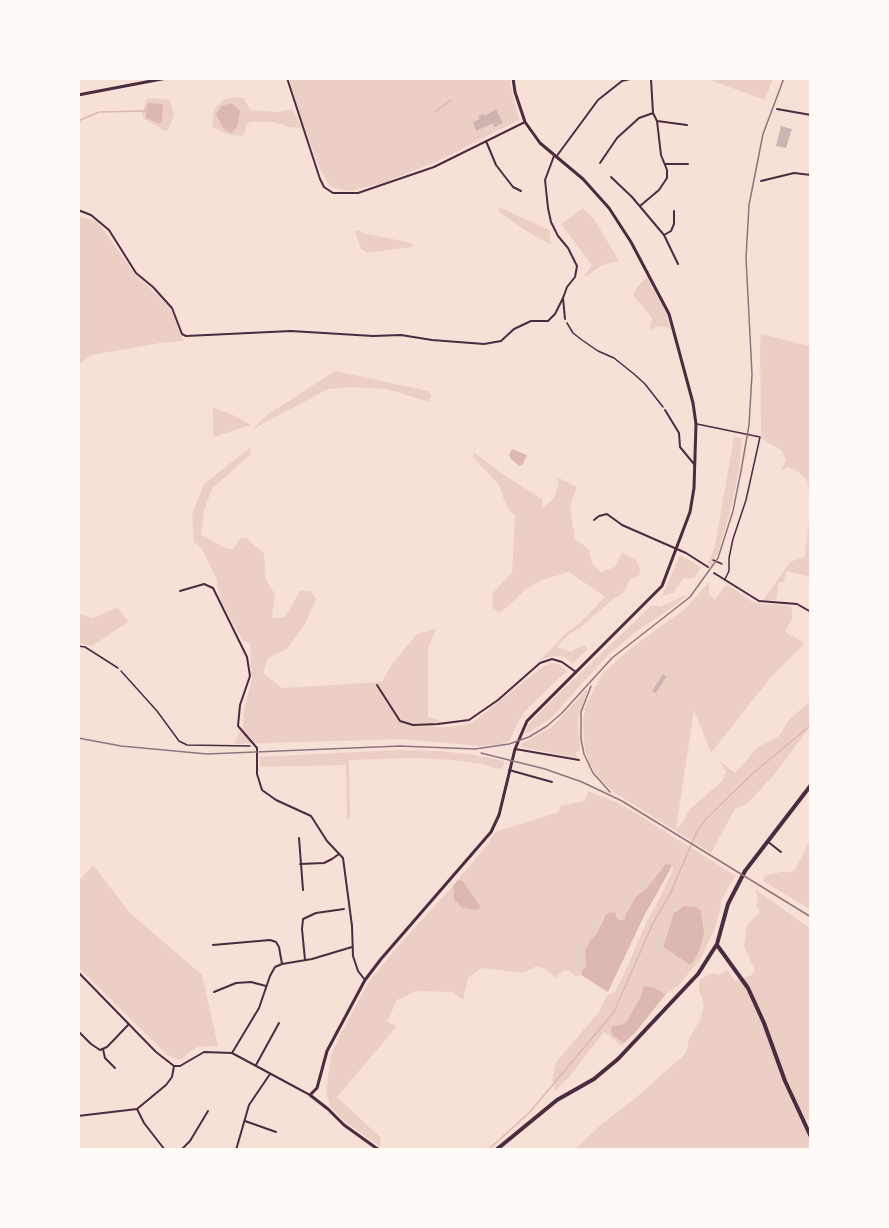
<!DOCTYPE html>
<html>
<head>
<meta charset="utf-8">
<style>
  body { margin:0 }
  #map { position:relative; width:889px; height:1228px; overflow:hidden; background:#f7e1d7; font-family:"Roboto Serif",serif }
  canvas { display:block }
  .frame { position:absolute; inset:0; border:80px solid #fffaf5; pointer-events:none }
</style>
</head>
<body>
<div id="map">
<canvas width="889" height="1228"></canvas>
<div class="frame"></div>
</div>
<script>
const g = document.querySelector('canvas').getContext('2d');
g.lineJoin = 'round';
function paint(path, color) {
  g.fillStyle = color;
  g.fill(path, 'evenodd');
}
function poly(rows) {
  const path = new Path2D();
  for (const r of rows) {
    path.moveTo(r[0], r[1]);
    for (let i = 2; i < r.length; i += 2) path.lineTo(r[i], r[i + 1]);
  }
  return path;
}
function stroke(path, color, width, dash) {
  g.strokeStyle = color;
  g.lineWidth = width;
  g.lineCap = dash ? 'butt' : 'round';
  g.setLineDash(dash || []);
  g.stroke(path);
}
const green = poly([
  [289,78,509,78,519,120,438,161,383,183,350,191,334,188,329,185,318,165,295,100],
  [705,78,773,78,765,100],
  [235,97,244,98,250,110,276,112,292,109,302,128,289,127,274,122,251,122,246,125,245,133,242,136,230,135,212,127,214,110,223,100],
  [147,98,170,100,174,115,169,128,165,131,144,119,142,115],
  [499,207,549,230,551,244,531,234,498,211],
  [583,208,594,219,619,261,602,265,587,276,584,276,592,265,561,224],
  [78,216,98,222,135,274,170,307,184,341,160,343,92,355,78,365],
  [358,230,362,233,412,243,413,247,367,253,361,249,355,232],
  [647,277,667,314,670,328,658,326,650,330,652,318,633,295,637,287],
  [811,324,811,501,807,480,798,471,787,467,780,472,786,460,782,451,761,438,760,343,761,334,809,346],
  [335,371,428,391,431,395,429,402,387,389,352,387,328,389,253,429,267,415],
  [213,408,231,414,251,425,213,437],
  [734,437,742,438,739,471,730,512,718,553,711,566,707,564,715,546],
  [251,447,250,455,212,489,204,510,201,535,227,549,233,549,240,538,246,538,264,553,266,580,275,594,272,618,285,617,300,591,310,591,316,599,305,624,287,649,268,658,263,673,282,688,382,682,392,664,417,634,437,628,428,648,428,716,441,722,432,727,451,727,472,723,542,667,552,663,560,665,567,671,525,711,517,724,510,740,501,744,479,746,404,739,234,744,243,726,244,709,252,679,250,643,243,641,230,618,220,598,216,578,202,549,194,542,192,514,204,484],
  [474,452,501,473,542,499,543,508,554,498,559,484,557,477,577,487,570,505,575,539,589,549,592,563,601,572,615,567,622,552,636,560,641,571,638,577,631,578,623,593,611,601,580,628,569,634,557,647,571,652,579,647,585,646,588,649,573,663,564,657,554,656,540,660,568,631,579,624,605,597,569,572,542,580,526,589,506,608,499,612,493,608,492,594,512,572,515,515,510,511,504,500,499,485,473,457],
  [811,506,811,577,786,571,784,582,779,582,776,600,763,600,790,562,806,556,805,553],
  [680,555,701,567,694,578,683,579,673,593,662,596],
  [709,582,709,595,715,600,724,587,728,585,754,603,791,606,793,617,785,632,805,643,771,677,711,753,694,710,676,829,683,822,690,809,722,781,726,772,719,760,735,773,758,747,779,736,788,721,811,700,811,726,772,777,747,804,735,809,711,853,615,793,600,780,590,764,585,751,583,725,584,713,588,701,602,674,631,648,686,608],
  [688,594,677,604,634,633,608,655,550,719,525,734,528,725,547,705,652,605,660,607],
  [118,607,128,622,92,646,78,643,78,614,93,618],
  [586,690,588,690,578,717,580,751,576,752,577,758,521,747,520,745,553,726],
  [396,750,440,751,475,755,504,761,504,764,502,768,498,769,483,764,452,760,416,758,349,760,350,819,347,819,346,765,260,767,259,757],
  [588,791,616,802,639,815,736,876,728,887,722,900,715,928,701,958,678,986,666,994,652,987,642,996,627,1021,622,1025,613,1026,613,1036,624,1043,622,1046,604,1032,570,1076,555,1091,552,1081,556,1062,599,1012,607,995,615,992,625,972,647,921,661,896,673,869,671,865,662,869,645,890,636,896,625,916,625,921,603,918,597,933,591,939,585,950,587,968,582,970,581,975,575,976,570,971,563,971,555,978,547,970,537,966,523,973,481,968,468,978,463,1000,452,992,417,991,397,1000,387,1022,397,1026,337,1097,381,1138,380,1147,343,1120,330,1106,326,1091,331,1056,338,1039,368,983,398,946,453,886,454,900,479,904,463,881,458,880,486,846,495,832,559,812,560,806,585,801],
  [678,909,701,912,702,919,702,940,694,961,690,965,663,947,671,921],
  [811,839,811,910,763,881,764,876,785,871,789,873,795,870],
  [93,865,129,912,202,975,218,1046,198,1047,191,1051,182,1059,176,1059,167,1055,78,967,78,882],
  [755,889,811,929,811,1119,805,1120,798,1106,795,1107,811,1141,811,1150,574,1150,603,1123,639,1095,686,1053,689,1039,700,1020,704,1005,699,989,699,980,712,973,719,975,727,970,735,981,750,976,755,971,744,946,747,925,760,912,756,906,758,898]
]);
const water = poly([
  [149,103,163,104,162,120,159,124,146,118,147,105],
  [231,103,240,111,237,127,231,133,222,127,216,114,222,106],
  [512,449,527,455,523,464,519,466,511,459,509,455],
  [666,864,672,865,670,870,644,916,608,992,581,975,582,970,586,967,585,950,591,939,597,933,606,914,615,912,617,919,625,921,625,916,636,896,645,890],
  [458,880,463,881,479,904,480,909,474,910,463,908,454,900,453,886],
  [684,906,696,907,701,911,704,933,700,949,694,961,690,965,663,947,674,913],
  [644,986,652,987,666,994,634,1034,624,1043,613,1036,611,1031,612,1026,622,1025,627,1021,641,996]
]);
const stream = poly([
  [435,112,451,100],
  [78,121,99,112,146,111],
  [488,1150,529,1113,614,1012,653,923,670,894,697,831,706,819,752,774,811,725]
]);
const building = poly([
  [496,109,503,123,494,127,493,123,476,131,473,122,480,119,478,116,484,114,485,116],
  [781,126,792,129,786,148,776,146],
  [663,674,666,677,656,693,652,691]
]);
const path = poly([
  [567,323,573,333,582,340,598,351,614,358,634,374,645,384,663,407],
  [713,560,722,564],
  [121,671,157,711,179,741,187,745,250,746]
]);
const service = poly([
  [697,424,760,437,746,500,733,539,729,558,729,571,725,579],
  [78,646,85,647,118,668]
]);
const minor = poly([
  [287,78,320,179,324,187,333,193,358,193,434,167,525,122],
  [642,78,669,78],
  [777,109,811,115],
  [657,121,687,125],
  [486,141,496,165,513,187,521,191],
  [554,156,545,180,548,208,551,222,558,236,568,248,577,266,575,277,567,287,563,298,565,319],
  [556,157,598,100,622,81,634,78],
  [600,163,617,138,639,118,653,113],
  [665,164,688,164],
  [611,177,632,197,664,235,678,264],
  [761,181,794,173,811,175],
  [640,206,659,190,667,178,667,170,661,155,657,121,653,113,651,79],
  [78,210,91,215,109,230,136,273,153,287,172,308,182,334,186,336,291,331,373,336,401,335,432,340,484,344,501,341,514,329,531,321,548,321,555,314,563,298],
  [664,235,671,231,674,224,674,211],
  [665,410,679,433,680,447,694,464],
  [594,520,599,516,607,514,622,525,686,553,708,567],
  [714,573,759,601,797,604,811,612],
  [180,591,204,584,213,588,247,657,250,676,240,705,238,726,257,748,257,774,262,790,276,800,311,816,327,841,343,858,352,926,353,956,358,971,365,980],
  [377,685,400,721,413,725,438,724,469,720,498,700,540,663,552,659,562,662,576,672],
  [515,749,579,760],
  [509,770,552,782],
  [299,838,303,890],
  [767,841,781,852],
  [300,864,324,863,332,859,339,854],
  [213,945,270,940,276,942,279,947,282,964],
  [305,960,302,929,303,919,316,913,344,909],
  [78,972,156,1052,174,1066,180,1066,204,1052,232,1053,310,1095],
  [214,992,236,983,251,982,266,986],
  [78,1031,91,1044,100,1050,107,1047,129,1024],
  [103,1049,105,1058,115,1068],
  [232,1053,259,1008,270,976,275,967,282,964,312,959,352,947],
  [256,1065,279,1023],
  [137,1109,144,1123,165,1150],
  [78,1116,137,1109,166,1085,172,1077,174,1066],
  [245,1121,276,1132],
  [181,1150,190,1141,208,1111],
  [236,1150,249,1105,270,1074]
]);
const tertiary = poly([
  [78,95,167,78],
  [379,1150,344,1125,328,1109,310,1095,317,1088,327,1051,365,980,381,959,491,832,499,815,515,749,527,721,662,586,690,512,694,488,696,424,693,403,669,314,631,242,609,208,583,179,540,143,525,122,515,92,513,78]
]);
const primary = poly([
  [717,945,748,988,764,1023,785,1081,811,1137],
  [496,1150,557,1100,594,1079,618,1059,698,974,717,944,728,904,745,871,811,785]
]);
const rail = poly([
  [591,686,581,712,581,739,584,754,593,773,610,792],
  [78,738,121,746,207,754,400,746,475,749,509,744,529,737,547,726,562,713,612,658,690,597,718,558,733,511,741,471,749,425,752,374,746,258,749,205,763,134,784,78],
  [481,753,545,769,582,782,622,801,811,917]
]);
paint(green, '#ebcfc5');
paint(water, '#dcb8b0');
stroke(stream, '#dcb8b0', 1.5);
paint(building, '#ccb4b1');
stroke(path, '#4a2c40', 1.5);
stroke(service, '#4a2c40', 1.5);
stroke(minor, '#4a2c40', 2);
stroke(tertiary, '#4a2c40', 3);
stroke(primary, '#4a2c40', 4);
stroke(rail, '#8f747c', 1.5);
</script>
</body>
</html>
